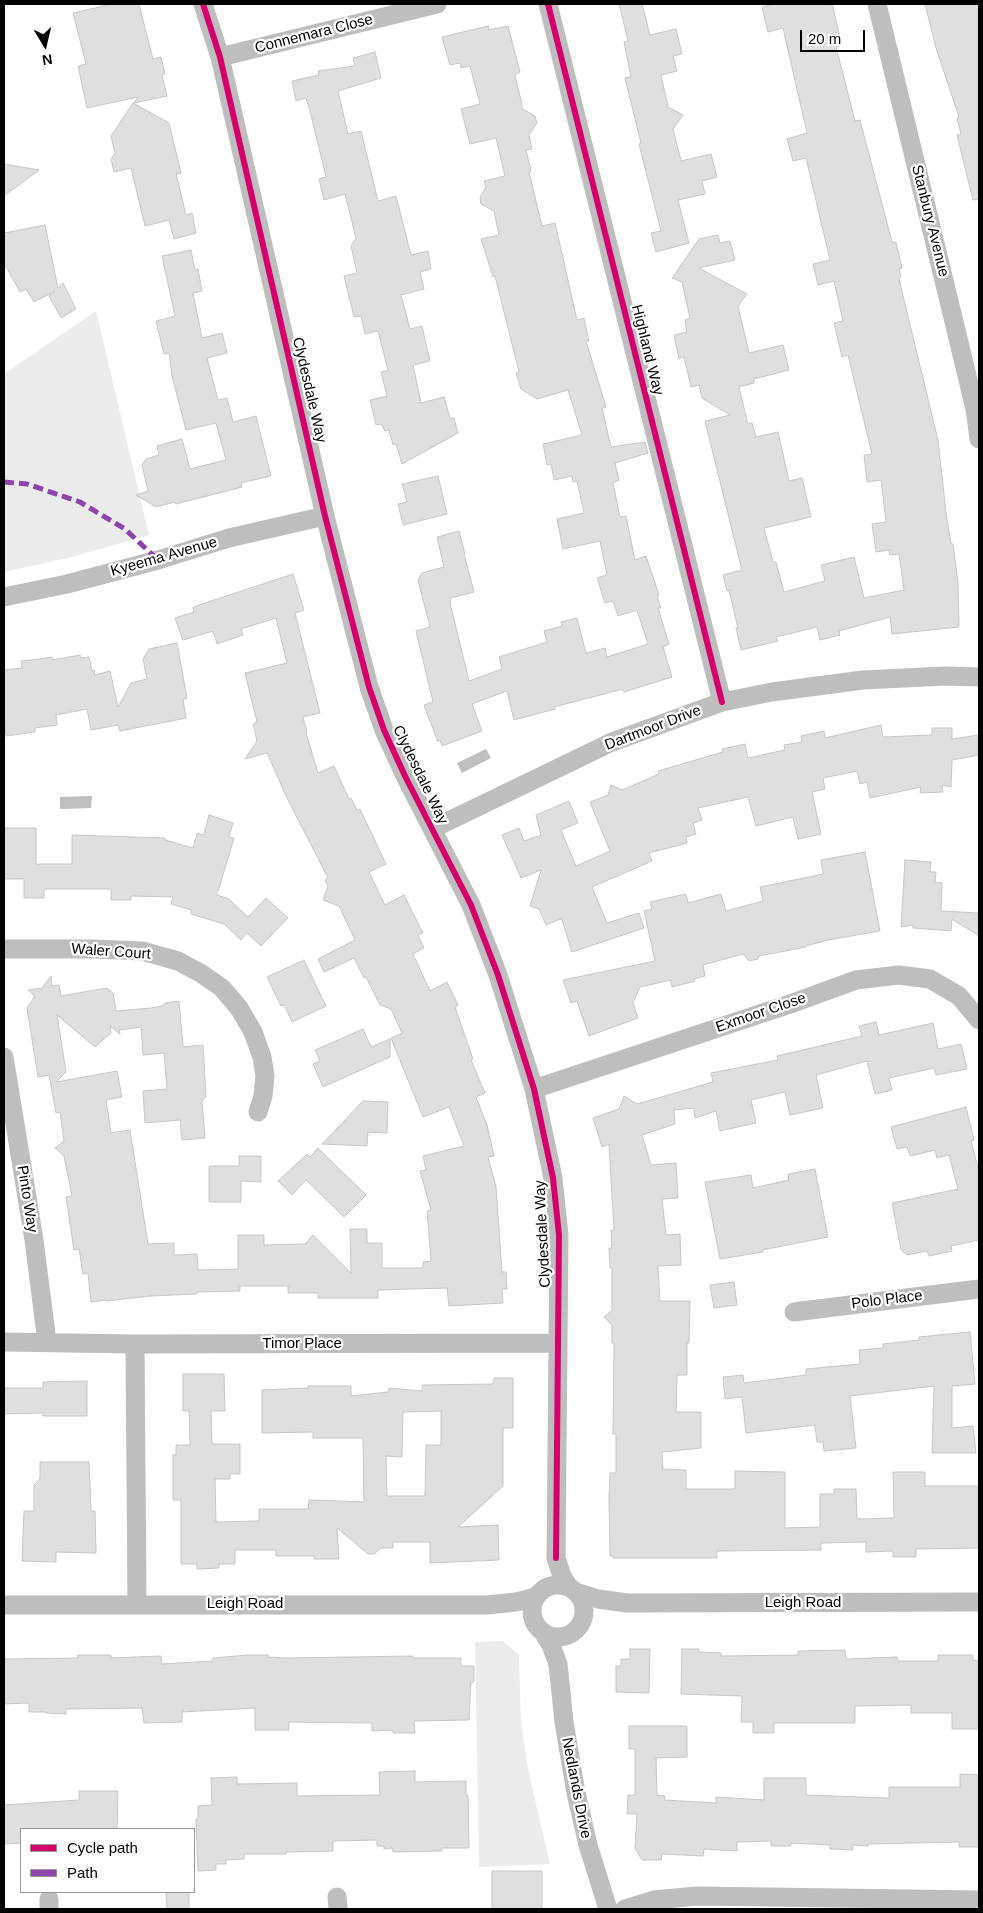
<!DOCTYPE html>
<html>
<head>
<meta charset="utf-8">
<style>
  body { margin:0 }
  #map { position:relative; width:983px; height:1913px; overflow:hidden; background:#fff; font-family:Helvetica,sans-serif }
  canvas { display:block }
  .frame { position:absolute; inset:0; border:5px solid #000; pointer-events:none }
  .legend { position:absolute; left:20px; top:1828px; width:175px; height:65px; box-sizing:border-box; background:#fff; border:1px solid #999; margin:0; padding:6px 9px; list-style:none; font-size:15px; color:#000 }
  .legend li { display:flex; align-items:center; gap:10px; height:25px }
  .legend b { width:25px; border:1px solid #999 }
  .north { position:absolute; left:20px; top:20px; width:50px; height:50px; -webkit-text-stroke:4px #fff; paint-order:stroke; rotate:171deg; font-size:14px; font-weight:700; line-height:20px; text-align:center; color:#000 }
  .north::after { content:''; display:block; margin:auto; width:18px; height:22px; background:#000; clip-path:polygon(50% 0,100% 100%,50% 72%,0 100%) }
  .scale { position:absolute; left:800px; top:30px; width:65px; height:22px; box-sizing:border-box; border:2px solid #000; border-top:0; padding-left:6px; font-size:15px; line-height:18px; white-space:nowrap; color:#000; -webkit-text-stroke:4px #fff; paint-order:stroke }
</style>
</head>
<body>
<div id="map">
<canvas width="983" height="1913"></canvas>
<div class="frame"></div>
<ul class="legend">
<li><b style="height:6px;background:#d6006c"></b>Cycle path</li>
<li><b style="height:6px;background:#8e44ad"></b>Path</li>
</ul>
<div class="north">N</div>
<div class="scale">20 m</div>
</div>
<script>
const g = document.querySelector('canvas').getContext('2d');
g.lineJoin = 'round';
function paint(path, color) {
  g.fillStyle = color;
  g.fill(path, 'evenodd');
}
function poly(rows) {
  const path = new Path2D();
  for (const r of rows) {
    if (r.length === 3) {
      path.moveTo(r[0] + r[2], r[1]);
      path.arc(r[0], r[1], r[2], 0, 2 * Math.PI);
      continue;
    }
    path.moveTo(r[0], r[1]);
    for (let i = 2; i < r.length; i += 2) path.lineTo(r[i], r[i + 1]);
  }
  return path;
}
function stroke(path, color, width, dash) {
  g.strokeStyle = color;
  g.lineWidth = width;
  g.lineCap = dash ? 'butt' : 'round';
  g.setLineDash(dash || []);
  g.stroke(path);
}
function write(font, color, halo, rows, align = 'center') {
  g.font = font + ' Helvetica,sans-serif';
  g.lineWidth = 4.5;
  g.setLineDash([]);
  g.textBaseline = 'middle';
  g.strokeStyle = halo;
  g.fillStyle = color;
  for (const [text, x, y, turn = 0] of rows) {
    g.save();
    g.translate(x, y);
    g.rotate((+turn || 0) * Math.PI / 180);
    g.textAlign = isNaN(turn) ? turn : align;
    if (halo) g.strokeText(text, 0, 0);
    g.fillText(text, 0, 0);
    g.restore();
  }
}
const green = poly([
  [96,311,149,535,72,557,4,572,4,374],
  [503,1641,519,1655,521,1722,528,1769,550,1864,479,1867,475,1642]
]);
const water = poly([
  [486,749,491,758,462,773,457,763],
  [92,796,91,808,60,809,60,797]
]);
const building = poly([
  [112,4,139,4,153,59,161,57,165,74,162,75,167,96,134,103,138,97,87,108,78,66,86,64,73,13,112,4],
  [619,4,642,4,650,35,676,29,682,54,673,56,677,71,661,75,668,107,683,115,673,129,681,161,711,154,717,177,702,181,705,194,678,200,689,243,656,252,651,233,661,231,639,144,641,143,625,78,631,77,624,42,628,41,619,4],
  [774,4,832,4,842,45,836,47,855,121,860,120,892,242,896,242,902,268,899,269,901,277,899,278,903,296,938,440,946,513,951,544,953,544,958,582,959,627,892,634,890,617,839,631,840,635,820,640,817,627,776,637,778,641,741,650,736,628,738,628,729,590,727,591,723,575,742,570,705,421,730,415,702,398,699,385,691,387,684,357,679,359,674,335,687,332,685,320,690,318,682,282,672,278,699,239,718,235,720,243,730,241,735,260,699,268,747,294,738,306,749,353,783,345,789,370,754,379,754,383,739,387,748,424,752,423,756,437,778,432,789,481,802,478,811,517,764,528,773,562,776,562,784,592,825,581,821,565,854,557,864,598,904,590,899,554,890,555,889,550,876,552,872,524,886,522,881,480,867,482,864,455,872,454,848,355,842,357,834,323,843,321,834,281,818,285,813,264,830,260,806,158,793,161,787,139,807,133,783,28,768,32,762,7,774,4],
  [925,4,979,4,979,199,973,200,957,135,961,134,957,118,959,117,936,48,925,4],
  [488,26,489,30,508,26,520,72,515,75,523,109,535,116,537,123,529,135,532,149,526,150,531,171,529,172,542,226,555,223,577,320,584,318,589,341,586,341,606,407,602,408,611,447,645,442,648,453,615,463,619,480,613,483,620,517,626,516,635,560,646,556,659,595,657,596,661,608,658,608,669,644,663,647,672,677,624,692,623,689,554,707,555,709,514,720,507,691,472,704,482,731,442,746,440,740,438,742,425,708,424,705,433,702,416,631,430,627,418,580,422,573,444,567,437,537,459,531,465,554,464,554,474,592,450,598,451,603,450,603,469,681,502,669,499,657,547,642,544,631,562,626,561,622,577,618,586,653,605,648,607,657,648,644,637,610,618,616,613,601,605,603,597,578,607,575,600,541,563,549,557,519,584,513,577,481,573,482,572,476,554,480,551,464,547,465,543,444,582,435,568,390,537,399,521,389,516,373,519,372,495,276,493,277,481,239,499,235,494,211,481,204,480,197,486,187,484,181,505,176,496,138,470,144,461,109,480,104,470,66,461,68,460,63,450,65,442,37,488,26],
  [375,52,381,78,338,91,348,134,361,131,378,201,396,196,411,255,428,251,431,269,420,272,424,289,401,295,410,329,422,326,430,361,413,365,421,403,444,397,450,418,454,418,458,433,402,464,396,444,393,445,389,430,385,431,381,424,376,425,370,400,387,396,381,372,388,370,378,331,365,334,361,316,354,317,344,276,357,273,351,246,356,238,345,194,324,200,319,179,326,177,310,111,306,98,296,101,292,81,319,75,318,71,355,66,353,58,375,52],
  [133,103,169,123,181,173,176,174,186,215,192,213,196,233,174,239,169,220,145,226,131,168,114,172,111,159,115,153,111,136,133,103],
  [4,164,39,170,4,196,4,164],
  [45,225,58,288,63,283,76,309,61,318,49,296,55,291,34,302,26,289,20,292,4,263,4,233,45,225],
  [191,250,195,270,198,269,202,291,193,293,202,338,222,333,227,353,207,358,218,400,227,398,233,422,256,416,271,476,241,483,242,487,176,504,175,502,156,507,136,495,148,491,142,465,146,459,159,455,157,446,182,439,190,469,226,460,216,423,186,430,172,376,169,353,164,354,156,321,175,316,162,256,191,250],
  [438,476,447,514,403,525,398,504,407,502,402,484,438,476],
  [293,574,304,610,295,613,320,713,303,717,307,732,306,733,318,773,334,766,349,799,351,798,357,810,360,809,386,864,369,872,385,905,404,895,423,933,418,935,424,948,413,954,430,991,447,982,458,1005,455,1007,473,1059,471,1060,485,1093,476,1097,487,1125,494,1156,488,1157,496,1187,502,1272,506,1272,507,1289,502,1289,503,1303,449,1306,447,1288,378,1290,378,1298,318,1298,318,1293,288,1293,288,1286,240,1286,240,1291,197,1292,197,1294,150,1296,106,1301,106,1300,91,1302,88,1273,83,1274,79,1249,74,1250,66,1197,72,1196,64,1156,55,1148,64,1141,60,1112,56,1113,49,1075,38,1077,27,1008,35,996,28,990,42,988,51,976,52,986,59,985,61,996,107,988,113,993,116,1011,151,1008,162,1006,165,1003,179,1001,183,1047,203,1045,206,1097,202,1101,205,1138,182,1140,180,1120,145,1123,143,1091,167,1089,164,1053,143,1055,141,1027,119,1030,120,1034,110,1026,111,1033,95,1047,57,1015,66,1072,56,1082,117,1071,122,1097,106,1100,111,1133,130,1130,148,1244,174,1243,174,1255,197,1254,198,1270,238,1269,238,1235,264,1235,264,1245,305,1244,313,1235,351,1273,350,1229,367,1229,367,1243,382,1243,382,1268,423,1268,423,1262,431,1261,427,1211,431,1210,420,1171,426,1170,423,1156,464,1146,449,1107,423,1117,391,1038,402,1033,391,1009,380,1005,366,977,364,978,354,958,324,972,318,959,355,940,339,906,323,900,328,886,325,880,328,878,286,796,267,753,245,759,257,741,253,724,257,722,245,673,287,663,276,618,241,629,243,635,217,644,213,631,183,640,175,618,194,612,193,607,293,574],
  [177,643,187,698,183,699,186,718,120,731,118,725,91,730,87,709,56,715,57,725,35,728,35,732,6,736,4,714,4,670,22,668,21,661,39,659,52,657,52,660,80,655,81,658,89,657,92,671,94,670,95,675,110,671,118,707,131,683,147,679,143,659,149,649,177,643],
  [881,725,883,737,932,735,932,728,952,728,952,739,979,735,979,755,952,760,951,787,942,785,943,792,920,793,921,787,870,798,867,782,860,784,857,771,823,778,825,789,812,792,821,834,798,839,793,817,756,826,748,797,698,808,702,820,693,823,696,834,686,837,687,843,649,853,652,861,592,887,607,923,639,913,644,928,572,952,562,920,560,919,546,925,539,909,530,906,541,870,521,878,502,835,519,828,524,841,541,835,536,815,569,801,578,823,561,830,576,866,610,851,590,802,608,795,611,785,622,790,659,774,658,771,723,752,722,749,745,744,748,758,785,750,784,745,802,742,801,736,824,731,825,738,881,725],
  [209,815,233,823,229,837,234,838,217,895,229,899,248,917,266,898,288,918,261,946,247,933,241,940,224,924,191,914,192,910,171,904,173,897,131,896,131,900,111,900,111,889,44,889,44,898,24,898,24,879,4,879,4,828,36,828,36,864,72,864,72,835,165,838,165,840,193,848,197,833,204,835,209,815],
  [865,852,880,931,828,940,806,946,806,947,759,956,758,959,749,961,743,954,703,965,705,976,694,979,695,981,672,987,671,980,640,987,633,1003,638,1018,589,1036,577,1001,571,1003,563,980,655,961,644,911,652,909,650,902,686,894,688,903,721,894,726,911,763,901,760,887,823,874,821,860,865,852],
  [905,860,931,862,930,872,936,872,935,882,942,883,941,911,979,913,979,936,952,919,951,931,913,928,913,925,901,927,905,860],
  [304,960,326,1006,292,1022,284,1005,281,1006,267,977,304,960],
  [876,1022,879,1035,933,1023,938,1049,961,1044,967,1069,936,1075,934,1068,889,1078,892,1090,875,1094,867,1061,816,1075,823,1108,790,1115,785,1092,751,1100,756,1123,720,1131,716,1111,695,1118,694,1108,674,1110,675,1124,642,1135,651,1165,676,1163,678,1198,662,1199,666,1235,680,1234,681,1265,658,1266,660,1301,690,1301,689,1343,687,1343,687,1375,677,1375,676,1412,701,1412,701,1448,662,1452,663,1469,686,1470,686,1489,735,1489,735,1471,785,1472,785,1528,820,1527,820,1494,834,1494,834,1489,856,1489,857,1519,894,1518,893,1472,925,1472,925,1486,979,1486,979,1548,916,1549,916,1557,893,1557,893,1551,866,1552,866,1542,821,1543,821,1550,717,1551,717,1558,613,1558,613,1556,610,1556,609,1497,610,1473,616,1473,616,1434,613,1434,614,1343,612,1343,612,1325,604,1317,612,1310,612,1268,610,1268,609,1248,612,1248,611,1230,614,1230,609,1144,602,1147,593,1118,619,1109,624,1096,637,1104,713,1082,711,1073,778,1060,777,1056,862,1036,859,1026,876,1022],
  [363,1029,371,1047,390,1039,390,1057,323,1087,313,1064,320,1061,315,1050,363,1029],
  [363,1101,388,1102,387,1133,368,1132,367,1146,322,1144,363,1101],
  [966,1107,974,1140,971,1141,979,1172,979,1240,951,1246,952,1251,929,1256,927,1251,907,1255,901,1250,892,1203,958,1189,949,1155,937,1158,935,1150,910,1156,907,1147,897,1149,891,1127,966,1107],
  [318,1148,366,1195,344,1217,306,1180,292,1195,278,1181,307,1154,310,1157,318,1148],
  [239,1156,261,1156,261,1182,241,1181,241,1202,209,1202,209,1166,239,1166,239,1156],
  [815,1169,828,1237,762,1250,763,1252,720,1259,705,1182,751,1175,753,1188,789,1180,788,1174,815,1169],
  [734,1282,737,1305,714,1308,710,1285,734,1282],
  [970,1332,975,1384,952,1386,952,1428,973,1426,976,1453,932,1453,934,1386,850,1396,856,1448,824,1451,823,1442,817,1442,815,1425,746,1433,742,1397,725,1399,723,1377,743,1375,744,1383,806,1375,806,1369,860,1364,859,1350,883,1348,883,1344,919,1340,919,1337,970,1332],
  [183,1374,224,1374,225,1411,211,1411,212,1444,240,1444,240,1474,230,1474,230,1479,215,1479,216,1522,259,1521,259,1509,308,1509,309,1500,364,1502,363,1438,313,1438,313,1432,262,1433,262,1390,308,1388,308,1386,351,1386,351,1396,388,1392,389,1388,422,1391,422,1385,493,1384,494,1378,513,1378,513,1428,503,1428,503,1486,458,1527,498,1525,499,1560,430,1563,430,1542,393,1542,393,1548,381,1548,374,1554,368,1554,337,1528,339,1559,314,1559,314,1556,276,1556,276,1550,235,1550,235,1564,219,1564,219,1568,197,1569,197,1564,181,1564,181,1500,173,1500,173,1455,176,1455,176,1445,190,1445,189,1411,183,1411,183,1374],
  [441,1411,441,1445,426,1445,425,1496,387,1496,386,1456,402,1457,403,1412,441,1411],
  [87,1381,87,1416,43,1416,43,1413,4,1414,4,1388,43,1388,43,1382,87,1381],
  [40,1462,89,1462,91,1511,95,1511,96,1553,56,1552,56,1562,22,1561,24,1511,34,1511,34,1485,40,1479,40,1462],
  [630,1649,650,1649,649,1693,616,1692,616,1666,621,1666,621,1659,630,1659,630,1649],
  [682,1649,699,1649,699,1652,721,1653,721,1656,798,1655,798,1651,845,1650,846,1659,897,1657,898,1661,938,1661,938,1655,973,1655,973,1660,979,1661,979,1729,952,1729,952,1713,911,1713,911,1705,855,1706,855,1723,774,1723,774,1733,753,1733,753,1722,741,1722,742,1696,681,1694,682,1649],
  [78,1655,111,1655,111,1658,161,1656,162,1664,213,1661,213,1658,248,1655,268,1655,268,1657,286,1658,413,1656,413,1658,461,1658,461,1666,474,1666,474,1682,471,1683,469,1720,414,1721,415,1733,393,1733,393,1730,372,1731,372,1723,289,1722,289,1730,255,1730,255,1708,182,1712,182,1722,144,1723,142,1708,66,1709,66,1714,46,1713,46,1712,29,1712,29,1703,4,1704,4,1659,78,1658,78,1655],
  [629,1726,687,1726,687,1757,656,1758,657,1795,665,1796,664,1800,716,1803,716,1797,764,1800,764,1778,806,1778,806,1795,887,1798,889,1798,889,1787,960,1787,960,1774,979,1775,979,1847,959,1847,959,1842,868,1844,868,1846,853,1845,853,1850,830,1849,830,1845,791,1843,791,1846,771,1846,771,1841,737,1842,737,1851,704,1849,703,1856,662,1854,661,1860,642,1860,635,1848,637,1814,627,1814,628,1795,635,1795,635,1749,629,1749,629,1726],
  [415,1771,415,1782,466,1781,466,1795,468,1795,469,1848,442,1848,442,1851,393,1852,392,1848,384,1849,384,1846,377,1846,377,1840,333,1841,333,1851,286,1852,286,1854,244,1854,244,1859,226,1860,226,1864,216,1864,216,1870,198,1871,196,1819,198,1819,198,1806,212,1805,211,1778,237,1777,237,1784,297,1783,297,1796,380,1795,379,1772,415,1771],
  [79,1791,118,1791,117,1829,21,1829,21,1843,4,1844,4,1805,79,1800,79,1791],
  [492,1871,542,1871,542,1909,492,1909,492,1871],
  [166,1892,189,1892,189,1909,167,1909,166,1892]
]);
const street = poly([
  [203,4,220,57,325,516,369,687,384,730,405,776,471,905,498,975,534,1089,553,1178,559,1235,556,1558,562,1576,569,1587],
  [548,4,722,702],
  [877,4,956,330,975,409,979,439],
  [220,57,437,4],
  [4,597,67,584,158,560,229,538,325,516],
  [432,829,612,742,722,702,772,692,863,680,945,676,979,677],
  [4,949,94,949,142,951,178,961,202,974,222,988,239,1008,253,1032,262,1057,265,1076,263,1096,258,1112],
  [4,1057,34,1240,47,1342],
  [534,1089,793,1003,856,980,899,975,930,979,959,996,979,1020],
  [794,1312,979,1289],
  [4,1342,135,1344,558,1343],
  [135,1344,137,1605],
  [558,1611,26],
  [576,1592,598,1599,627,1603,979,1602],
  [4,1605,487,1605,516,1602,536,1597],
  [543,1632,551,1645,558,1664,564,1722,576,1793,588,1845,608,1909],
  [337,1897,338,1909],
  [49,1899,49,1909],
  [625,1909,654,1900,697,1896,979,1900]
]);
const quiet = poly([
  [4,482,27,484,80,502,125,529,158,560]
]);
const cycleway = poly([
  [203,4,220,57,325,516,369,687,384,730,405,776,471,905,498,975,534,1089,553,1178,559,1235,556,1558],
  [548,4,722,702]
]);
const streetNames = [
  ["Connemara Close",314,34,-14],
  ["Stanbury Avenue",930,221,76],
  ["Highland Way",647,350,76],
  ["Clydesdale Way",309,390,77],
  ["Kyeema Avenue",164,557,-16],
  ["Dartmoor Drive",653,728,-21],
  ["Clydesdale Way",420,775,64],
  ["Waler Court",111,952,4],
  ["Exmoor Close",761,1013,-19],
  ["Pinto Way",27,1199,81],
  ["Clydesdale Way",543,1234,-93],
  ["Polo Place",887,1300,-7],
  ["Timor Place",302,1344],
  ["Leigh Road",803,1603],
  ["Leigh Road",245,1604],
  ["Nedlands Drive",576,1788,79]
];
paint(green, '#ececec');
paint(water, '#bfbfbf');
paint(building, '#dfdfdf');
stroke(building, '#c7c7c7', 1);
stroke(street, '#bebebe', 19);
stroke(quiet, '#8e44ad', 5, [10, 5]);
stroke(cycleway, '#d6006c', 6);
write('15px', '#000', '#fff', streetNames);
</script>
</body>
</html>
